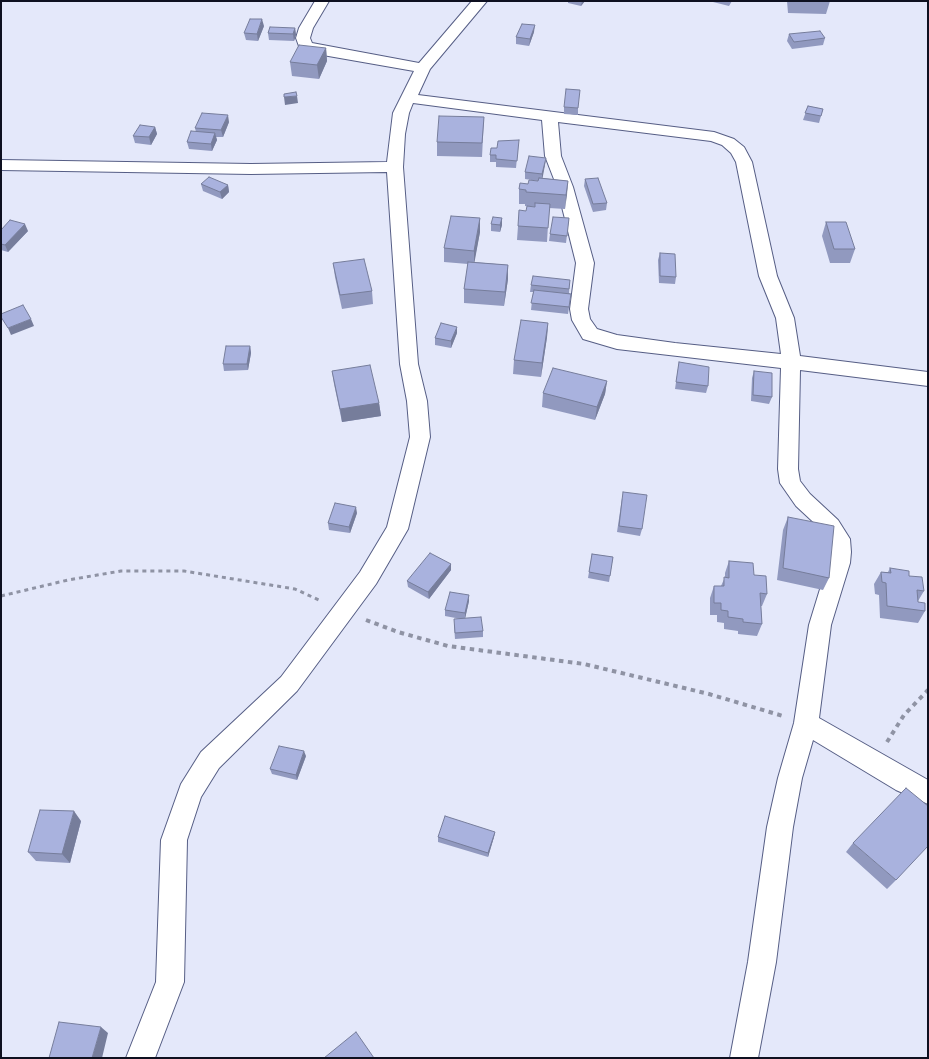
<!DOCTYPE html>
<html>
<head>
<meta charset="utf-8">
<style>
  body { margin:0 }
  #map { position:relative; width:929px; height:1059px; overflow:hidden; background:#e4e8fa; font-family:"Fira Sans Condensed",sans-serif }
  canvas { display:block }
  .frame { position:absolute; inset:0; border:2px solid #0e1020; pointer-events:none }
</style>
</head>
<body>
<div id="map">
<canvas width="929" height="1059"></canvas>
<div class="frame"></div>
</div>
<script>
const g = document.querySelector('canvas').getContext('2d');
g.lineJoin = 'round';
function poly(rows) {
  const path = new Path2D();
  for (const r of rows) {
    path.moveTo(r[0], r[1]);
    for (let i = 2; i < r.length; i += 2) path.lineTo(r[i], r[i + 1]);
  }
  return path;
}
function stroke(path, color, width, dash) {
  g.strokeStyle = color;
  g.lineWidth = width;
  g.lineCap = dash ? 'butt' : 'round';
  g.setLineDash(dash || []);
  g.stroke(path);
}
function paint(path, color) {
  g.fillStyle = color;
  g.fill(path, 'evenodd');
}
const pathFar1 = poly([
  [1,596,68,580,121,571,184,571,295,589,321,601]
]);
const path = poly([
  [366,620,398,632,448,646,584,664,709,694,783,716],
  [887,742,904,715,928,690]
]);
const street = poly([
  [315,1,329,1,313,28,310,38,312,43,419,63,472,1,487,1,430,69,418,95,714,132,734,139,744,147,752,162,777,276,794,318,800,356,928,372,928,386,800,370,798,469,800,481,810,494,838,520,850,539,851,552,850,563,831,625,819,718,928,780,928,804,896,790,813,740,802,778,793,827,776,962,758,1058,730,1058,748,962,767,827,778,778,794,723,809,625,828,563,829,552,828,540,824,532,796,506,780,483,778,469,781,368,617,349,583,339,572,320,570,309,576,263,557,187,545,156,542,120,413,103,409,113,405,134,403,167,418,364,427,401,430,437,408,529,376,584,297,691,219,768,201,797,187,840,184,982,155,1058,126,1058,156,982,161,840,181,784,201,752,281,677,360,572,387,527,410,437,407,401,400,364,387,172,251,174,1,170,1,160,251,164,387,162,393,113,414,71,317,54,300,49,296,38,299,28,315,1],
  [558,122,711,141,722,145,731,153,736,162,759,276,776,318,781,354,675,343,617,335,597,329,590,319,588,309,594,263,573,187,561,156,558,122]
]);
const wall = poly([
  [568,1,585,1,581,6,568,3],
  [709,1,732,1,729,6],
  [787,1,830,1,826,14,788,13],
  [264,26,258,41,246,40,244,33],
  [295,28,296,35,294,41,269,40,268,33],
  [534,32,529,46,516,44,516,37],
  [789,34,825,38,823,45,792,49,787,41],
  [326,48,327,61,319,79,292,76,290,62],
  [808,106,823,109,819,123,803,120],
  [564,107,578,108,578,115,564,114],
  [484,117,482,157,437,156,437,142],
  [229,122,223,137,216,137,217,140,212,151,189,149,187,142,196,132,195,128],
  [155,127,157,134,151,145,135,143,133,136],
  [518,147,516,168,496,167,496,162,490,162,490,155,497,148],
  [546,158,542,178,568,181,565,209,549,208,547,242,517,240,518,226,526,211,535,207,525,206,525,204,519,204,519,189,528,184,538,181,525,179,525,172],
  [585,179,607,203,606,210,593,212,584,186],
  [201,184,228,185,229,192,222,199,203,191],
  [480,218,480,232,474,262,508,265,508,279,504,306,464,303,464,289,468,264,444,262,444,248],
  [502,218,502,225,500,232,491,231,491,224],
  [569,218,566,243,549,241,550,234],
  [826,222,855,249,850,263,830,263,822,236],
  [1,230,28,231,8,252,1,250],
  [660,253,676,277,675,284,659,283,658,260],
  [333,263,372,291,373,304,342,309,335,277],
  [570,280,569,293,571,294,568,314,531,310,533,292,530,292,531,285],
  [548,323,547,337,541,377,513,374,514,360],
  [457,333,451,348,435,345,435,338],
  [250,346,251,353,248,370,224,371,223,364],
  [679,362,708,386,706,393,675,389],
  [332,371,379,403,381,416,342,422,334,384],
  [754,371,772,397,769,404,751,401,752,378],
  [607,381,605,394,595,420,542,407,543,393],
  [622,498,642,529,640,536,617,532],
  [357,513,350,533,329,530,328,523],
  [788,517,829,578,823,590,777,580,783,530],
  [592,554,613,557,609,582,588,578],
  [729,561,754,575,767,594,762,606,761,606,762,624,757,636,738,634,738,631,724,629,724,623,717,622,717,615,710,615,710,598,714,586,721,586,725,577,725,573],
  [451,564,451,570,429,599,408,587,407,581],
  [890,568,909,576,924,591,918,601,918,602,925,611,918,623,880,618,879,595,875,594,874,584,881,572,888,572],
  [469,601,465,618,483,631,483,637,455,639,454,625,461,619,445,616,445,610],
  [306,756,297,780,272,774,270,769],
  [81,821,70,863,36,861,28,852],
  [495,832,494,837,488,857,438,842,438,837],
  [853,843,896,880,887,889,846,852]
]);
const shadedWall = poly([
  [582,1,585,1,581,6],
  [262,19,264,26,258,41,257,34],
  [535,25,534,32,529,46,530,39],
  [295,28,296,35,294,41,293,34],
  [326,48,327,61,319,79,317,65],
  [297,96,298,103,285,105,284,97],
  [228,115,229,122,223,137,221,130],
  [155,127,157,134,151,145,149,137],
  [215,133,217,140,212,151,211,144],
  [546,158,545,165,542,181,542,174],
  [568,181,567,195,565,209,566,195],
  [228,185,229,192,222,199,220,192],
  [480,218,480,232,474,265,474,251],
  [502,218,502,225,500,232,500,225],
  [25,224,28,231,8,252,5,245],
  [508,265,508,279,504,306,505,292],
  [31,319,34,326,11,335,8,328],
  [548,323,547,337,541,377,542,363],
  [457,327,457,333,451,348,451,341],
  [250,346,251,353,248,370,247,364],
  [607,381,605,394,595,420,597,407],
  [379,403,381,416,342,422,340,409],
  [356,507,357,513,350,533,349,527],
  [451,564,451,570,429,599,428,592],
  [469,595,469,601,465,619,465,613],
  [304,751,306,756,297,780,296,775],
  [74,811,81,821,70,863,62,854],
  [495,832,494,837,488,857,488,853],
  [101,1027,108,1033,102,1058,92,1058]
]);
const building = poly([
  [250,19,262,19,257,34,244,33,250,19],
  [522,24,535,25,530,39,516,37,522,24],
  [270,27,295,28,293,34,268,33,270,27],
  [820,31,825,38,794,42,789,34,820,31],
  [299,45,326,48,317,65,290,62,299,45],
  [566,89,580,90,578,108,564,107,566,89],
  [296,92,297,96,284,97,284,94,296,92],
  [808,106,823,109,821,116,805,113,808,106],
  [202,113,228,115,221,130,195,128,202,113],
  [439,116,484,117,482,143,437,142,439,116],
  [140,125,155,127,149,137,133,136,140,125],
  [191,131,215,133,211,144,187,142,191,131],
  [519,140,517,161,496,159,496,155,490,155,491,148,497,148,498,141,519,140],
  [529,156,546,158,542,174,525,172,529,156],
  [209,177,228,185,220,192,201,184,209,177],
  [539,178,568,181,566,195,526,192,526,190,519,189,520,183,528,184,529,180,538,181,539,178],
  [598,178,607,203,593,204,585,179,598,178],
  [535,203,550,204,548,228,518,226,519,210,526,211,527,206,535,207,535,203],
  [451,216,480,218,474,251,444,248,451,216],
  [493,217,502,218,500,225,491,224,493,217],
  [553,217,569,218,567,236,550,234,553,217],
  [10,220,25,224,5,245,1,244,1,230,10,220],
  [826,222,846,222,855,249,834,249,826,222],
  [660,253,675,254,676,277,660,276,660,253],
  [364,259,372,291,340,295,333,263,364,259],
  [468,262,508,265,505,292,464,289,468,262],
  [533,276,570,280,569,289,531,285,533,276],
  [534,290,571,294,569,307,531,303,534,290],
  [23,305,31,319,8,328,1,317,1,314,23,305],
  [521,320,548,323,542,363,514,360,521,320],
  [441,323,457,327,451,341,435,338,441,323],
  [226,346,250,346,247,364,223,364,226,346],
  [679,362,709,367,708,386,676,382,679,362],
  [370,365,379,403,340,409,332,371,370,365],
  [553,368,607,381,597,407,543,393,553,368],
  [754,371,772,373,772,397,753,395,754,371],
  [623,492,647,495,642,529,619,526,623,492],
  [335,503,356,507,349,527,328,523,335,503],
  [788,517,834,526,829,578,783,568,788,517],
  [430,553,451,564,428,592,407,581,430,553],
  [592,554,613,557,610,576,589,572,592,554],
  [729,561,753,563,754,575,766,576,767,594,760,593,762,624,743,622,743,619,728,617,728,611,721,610,721,603,714,603,714,586,724,586,724,577,729,578,729,561],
  [890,568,909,571,909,576,922,577,924,591,917,590,918,602,925,603,925,611,887,606,886,583,882,582,881,572,891,573,890,568],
  [450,592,469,595,465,613,445,610,450,592],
  [481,617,483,631,455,633,454,619,481,617],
  [279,746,304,751,296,775,270,769,279,746],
  [906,788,928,806,928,846,896,880,853,843,906,788],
  [40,810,74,811,62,854,28,852,40,810],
  [445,816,495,832,488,853,438,837,445,816],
  [59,1022,101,1027,92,1058,49,1058,59,1022],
  [356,1032,374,1058,324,1058,356,1032]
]);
stroke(street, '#565e85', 2);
stroke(pathFar1, '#8f93a4', 3, [4, 4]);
stroke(path, '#8f93a4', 4, [4.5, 4.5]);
paint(street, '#fff');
paint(wall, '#9199bf');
paint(shadedWall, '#767d9b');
paint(building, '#a9b2de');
stroke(building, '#767d9b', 1);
</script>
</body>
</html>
